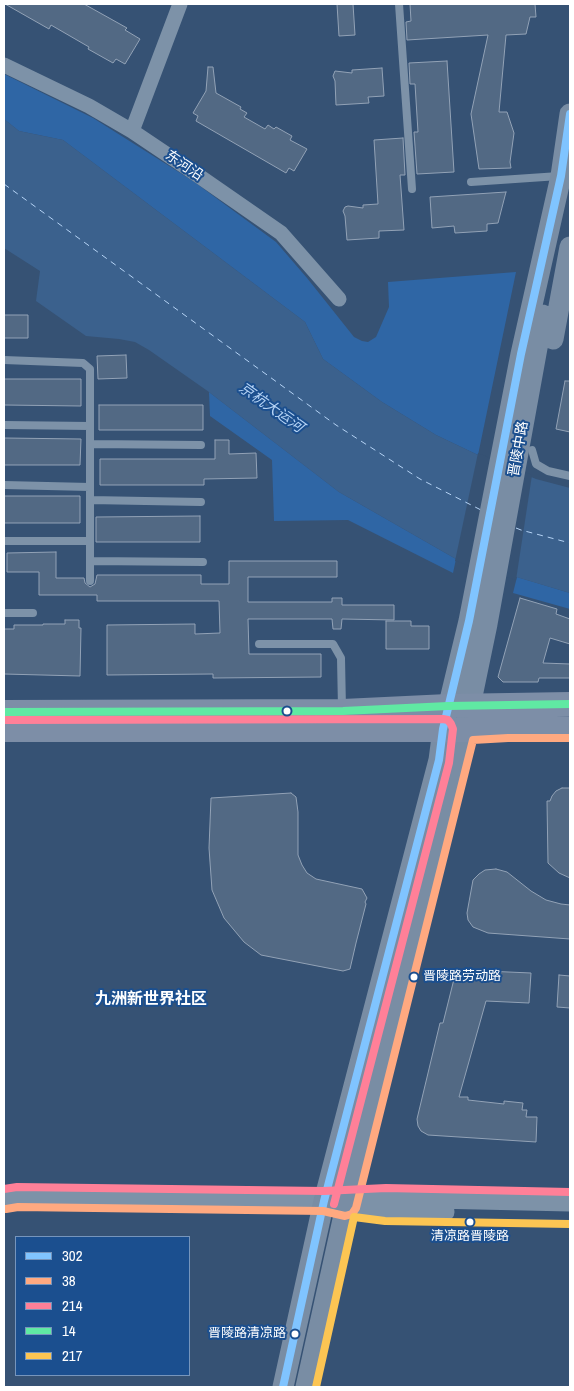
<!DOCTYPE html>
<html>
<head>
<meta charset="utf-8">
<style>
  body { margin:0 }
  #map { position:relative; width:574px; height:1391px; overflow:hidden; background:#365274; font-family:"Archivo Narrow",sans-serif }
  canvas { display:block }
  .frame { position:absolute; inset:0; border:5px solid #fff; pointer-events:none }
  .legend { position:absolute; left:15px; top:1236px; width:175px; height:140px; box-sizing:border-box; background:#1b4f8f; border:1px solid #7695bc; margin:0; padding:6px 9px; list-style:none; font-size:15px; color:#fff }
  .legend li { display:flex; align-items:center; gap:10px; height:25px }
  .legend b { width:25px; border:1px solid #7695bc }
</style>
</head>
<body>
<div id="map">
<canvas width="574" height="1391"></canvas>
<div class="frame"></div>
<ul class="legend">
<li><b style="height:6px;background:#80c4ff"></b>302</li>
<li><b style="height:6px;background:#ffa980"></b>38</li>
<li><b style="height:6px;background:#ff8098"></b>214</li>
<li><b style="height:6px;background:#60e9a3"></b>14</li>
<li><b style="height:6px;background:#fcc553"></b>217</li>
</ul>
</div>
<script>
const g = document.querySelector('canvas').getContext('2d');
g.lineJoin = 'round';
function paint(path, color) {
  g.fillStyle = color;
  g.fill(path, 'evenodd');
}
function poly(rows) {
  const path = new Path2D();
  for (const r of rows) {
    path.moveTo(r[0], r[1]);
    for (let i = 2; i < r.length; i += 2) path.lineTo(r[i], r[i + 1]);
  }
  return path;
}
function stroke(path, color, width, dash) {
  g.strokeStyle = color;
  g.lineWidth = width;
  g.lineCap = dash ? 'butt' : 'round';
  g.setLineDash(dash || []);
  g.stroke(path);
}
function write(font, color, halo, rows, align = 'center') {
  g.font = font + ' "Archivo Narrow","Noto Sans SC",sans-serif';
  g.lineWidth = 4;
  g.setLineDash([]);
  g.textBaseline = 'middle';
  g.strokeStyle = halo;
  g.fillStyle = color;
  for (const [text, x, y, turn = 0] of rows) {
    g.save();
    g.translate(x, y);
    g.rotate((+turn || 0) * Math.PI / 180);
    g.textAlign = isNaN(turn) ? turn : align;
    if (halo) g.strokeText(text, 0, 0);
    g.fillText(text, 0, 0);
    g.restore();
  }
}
const green = poly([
  [4,74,93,118,193,181,276,242,307,278,354,337,362,341,368,342,376,337,389,307,388,282,516,272,478,455,436,435,382,402,323,359,305,322,63,140,19,131,4,119],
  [209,392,339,492,456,559,453,573,348,520,274,521,272,460,210,416],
  [517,577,570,593,570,609,513,593]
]);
const water = poly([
  [4,119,19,131,63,140,305,322,323,359,382,402,436,435,478,455,536,479,570,488,570,593,456,559,339,492,209,392,149,350,135,342,119,339,86,336,36,301,40,271,4,248]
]);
const pier = poly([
  [478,453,532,475,516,580,455,561]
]);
const ferry = poly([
  [4,184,336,425,420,479,481,510],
  [516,528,521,530,570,543]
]);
const building = poly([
  [5,4,84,4,127,28,125,30,140,39,125,64,116,59,113,63,88,49,89,47,51,25,49,29,5,4],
  [337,4,353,4,355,35,339,36,337,4],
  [410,4,535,4,536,17,530,17,526,34,506,35,499,112,507,112,514,133,510,162,511,168,479,169,471,114,488,35,407,40,406,22,411,21,410,4],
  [447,61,454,172,417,174,414,132,418,132,415,84,410,84,409,63,447,61],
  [208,67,213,67,216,93,241,107,240,109,247,113,244,117,265,129,268,125,274,129,276,127,292,136,290,140,307,149,294,171,289,168,286,173,196,121,198,116,193,113,206,91,208,67],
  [382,68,384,96,368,97,369,103,336,105,335,81,333,76,335,71,352,73,352,70,382,68],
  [403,138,405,175,400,175,404,230,379,231,379,238,347,240,345,216,343,211,345,207,348,206,363,208,363,205,378,204,374,140,403,138],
  [506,192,498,223,487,224,487,231,455,233,454,226,432,228,430,197,506,192],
  [4,315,28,315,28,338,4,338,4,315],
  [126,355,127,378,98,379,97,356,126,355],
  [4,379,81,379,81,406,4,405,4,379],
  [565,381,570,381,570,432,556,429,565,381],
  [99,405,203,405,203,430,99,430,99,405],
  [4,438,81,439,80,465,4,465,4,438],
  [215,440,229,440,229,454,256,453,257,478,204,479,204,485,100,485,100,459,215,459,215,440],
  [4,496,80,496,80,523,4,523,4,496],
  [200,516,200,542,96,542,96,517,200,516],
  [56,552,56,578,84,578,85,583,90,587,95,584,97,575,201,575,201,584,229,584,229,561,337,561,337,577,248,577,248,602,332,602,332,598,342,598,342,605,394,605,394,620,342,619,341,629,333,629,332,619,248,619,249,654,321,654,321,677,213,678,213,674,107,675,107,625,195,624,195,634,220,633,219,601,97,601,97,595,39,595,39,572,7,572,7,553,56,552],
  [520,598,557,609,556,614,570,619,570,644,550,638,543,663,570,664,570,678,539,678,538,682,503,682,498,677,520,598],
  [65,620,79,620,79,628,81,628,80,676,4,674,4,629,14,629,14,625,43,625,43,624,65,624,65,620],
  [386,621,411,621,411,626,429,626,429,649,386,649,386,621],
  [562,788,570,788,570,878,559,873,548,863,547,801,550,801,552,796,556,791,562,788],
  [291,793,296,797,298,812,298,855,302,865,307,873,316,879,362,889,367,898,365,902,366,904,356,943,350,969,343,971,261,955,244,942,224,918,212,890,209,848,211,798,291,793],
  [496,869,507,872,531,891,546,900,561,904,570,905,570,939,488,933,473,927,468,920,467,913,473,880,479,874,485,870,496,869],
  [463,970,531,973,529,1003,486,1001,459,1097,468,1097,468,1100,504,1104,504,1101,523,1103,522,1110,527,1110,526,1117,537,1117,536,1142,428,1135,421,1131,418,1126,417,1119,440,1023,443,1023,455,975,463,970],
  [559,975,570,976,570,1008,557,1007,559,975]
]);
const service = poly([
  [399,4,412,189],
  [471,182,559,176],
  [4,360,83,363,90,369,90,581],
  [4,425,90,426],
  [90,444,201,445],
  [532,450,536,464,548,471,570,476],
  [4,485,90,487],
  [90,500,201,502],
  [4,541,90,541],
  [90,561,203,562],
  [4,613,33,613],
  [259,644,333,644,341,658,342,709]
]);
const minor = poly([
  [4,65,89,106,132,131,196,174,281,233,339,299],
  [132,131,180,4]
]);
const tertiary = poly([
  [4,1199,17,1197,324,1201,386,1198,570,1202],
  [360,1208,385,1211,445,1212]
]);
const secondary = poly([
  [553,339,570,247],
  [283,1387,324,1201,439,760,443,729,469,621,521,354,561,176,570,114],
  [306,1387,346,1206,465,730,487,624,543,315]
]);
const primary = poly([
  [4,712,343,711,448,706,570,704],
  [4,730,465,730,508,728,570,728]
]);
const bus1 = poly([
  [283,1387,324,1201,439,760,443,729,469,621,521,354,561,176,570,114]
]);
const bus2 = poly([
  [6,1209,18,1207,323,1211,345,1216,352,1214,356,1208,473,740,508,738,570,738]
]);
const bus3 = poly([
  [4,720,443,719,448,720,451,724,453,729,449,763,334,1204],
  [4,1189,17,1187,324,1191,386,1188,570,1192]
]);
const bus4 = poly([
  [4,712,343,711,448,706,570,704]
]);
const bus5 = poly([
  [316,1387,354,1217,385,1221,570,1224]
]);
const markers = [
  [287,711,4.5,"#fff"],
  [414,977,4.5,"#fff"],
  [470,1222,4.5,"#fff"],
  [295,1334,4.5,"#fff"]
];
const busNames = [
  ["晋陵路劳动路",423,977],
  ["清凉路晋陵路",470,1237,"center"],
  ["晋陵路清凉路",286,1334,"right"]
];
const streetNames = [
  ["东河沿",184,166,34],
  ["晋陵中路",519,449,-80]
];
const waterNames = [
  ["京杭大运河",271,408,35]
];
const quarterNames = [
  ["九洲新世界社区",151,1000]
];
paint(green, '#2f66a5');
paint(water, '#3b618d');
paint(pier, '#365274');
stroke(ferry, '#b5d3f5', 1, [6, 5]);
paint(building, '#526984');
stroke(building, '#92a2b6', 1);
stroke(service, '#7d92a8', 8);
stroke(minor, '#7d92a8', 15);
stroke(tertiary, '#7d92a8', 19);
stroke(secondary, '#798da4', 21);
stroke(primary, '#7d8ea7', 24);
stroke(bus1, '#80c4ff', 8);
stroke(bus2, '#ffa980', 8);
stroke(bus3, '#ff8098', 8);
stroke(bus4, '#60e9a3', 8);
stroke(bus5, '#fcc553', 8);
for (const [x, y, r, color] of markers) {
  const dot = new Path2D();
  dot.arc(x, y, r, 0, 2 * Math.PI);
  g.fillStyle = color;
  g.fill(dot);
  stroke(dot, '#1b4f8f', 2);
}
write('13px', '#fff', '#1b4f8f', busNames, 'left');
write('14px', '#fff', '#1b4f8f', streetNames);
write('italic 15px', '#b5d3f5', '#1b4f8f', waterNames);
write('bold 16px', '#fff', '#1b4f8f', quarterNames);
</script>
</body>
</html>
